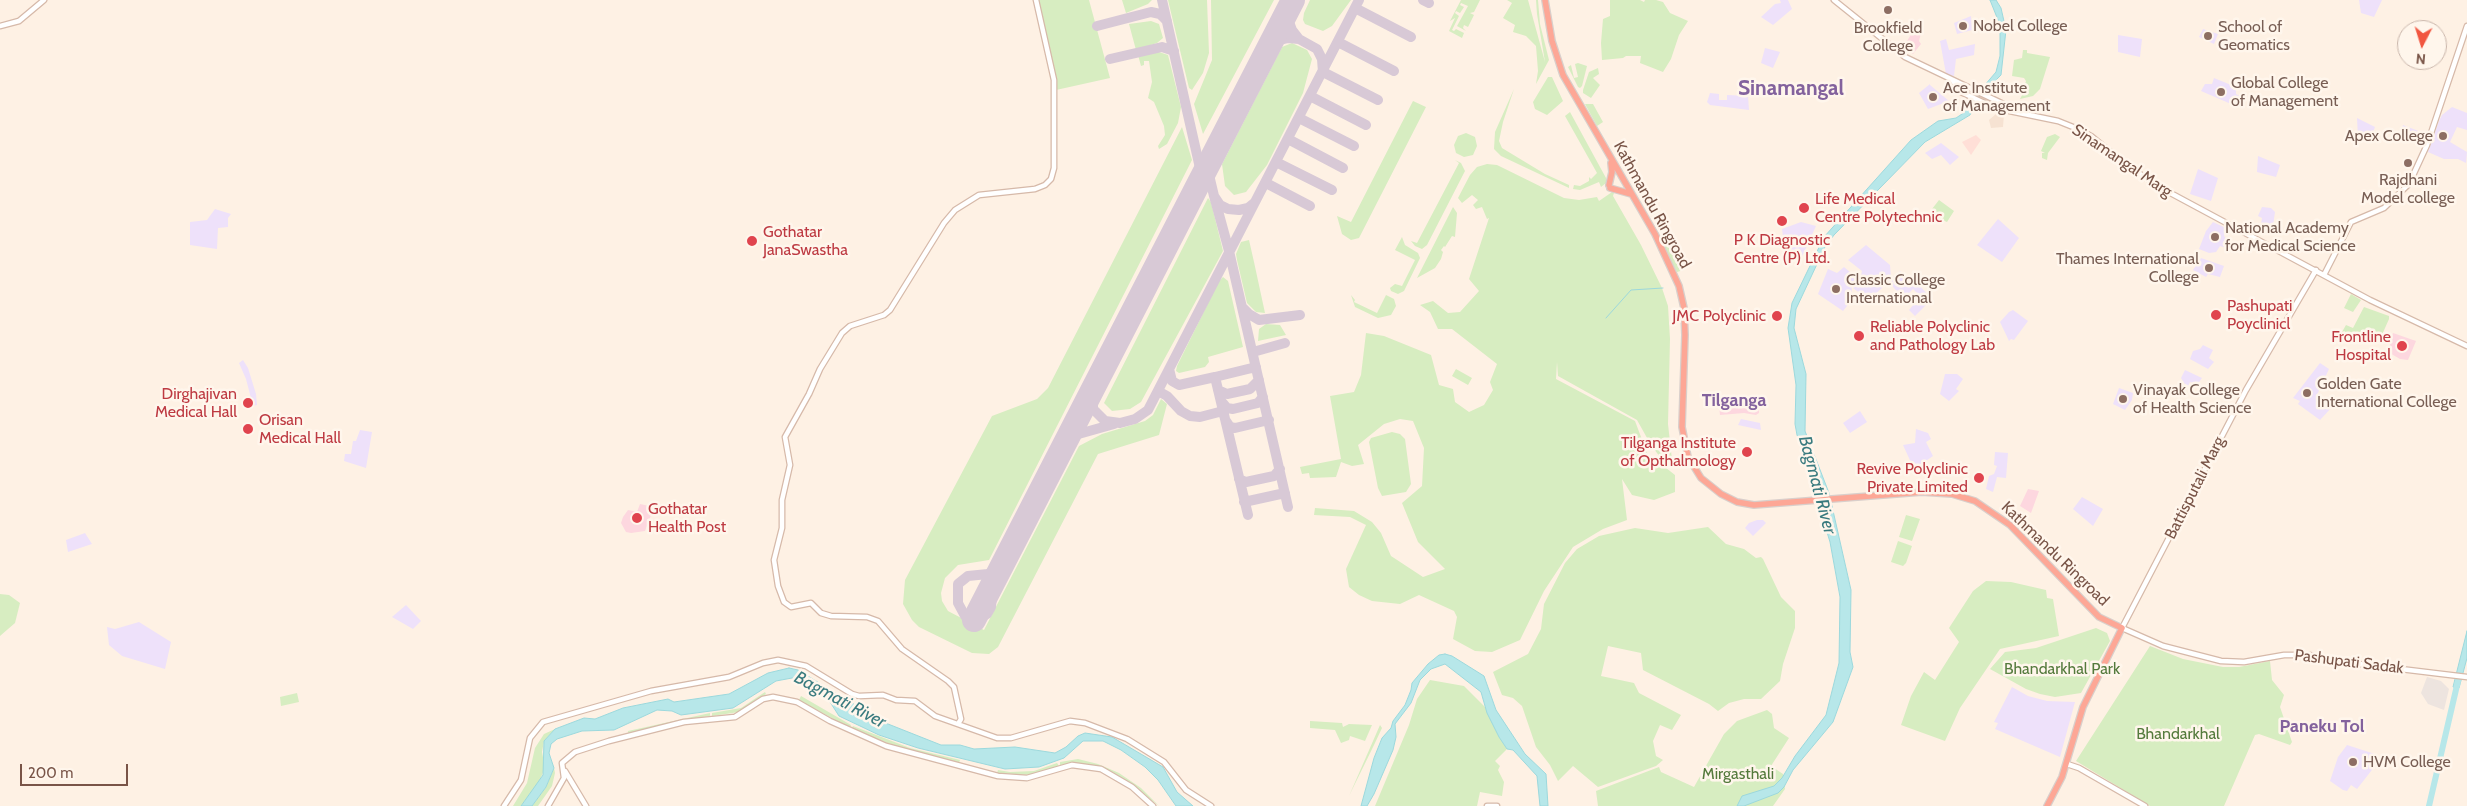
<!DOCTYPE html>
<html>
<head>
<meta charset="utf-8">
<style>
  body { margin:0 }
  #map { position:relative; width:2467px; height:806px; overflow:hidden; background:#fef1e4; font-family:Cabin,sans-serif }
  canvas { display:block }
  .north { position:absolute; left:2397px; top:20px; width:50px; height:50px; box-sizing:border-box; background:#fff6ec; border:1px solid #c9b5aa; border-radius:50%; rotate:185deg; font-size:14px; font-weight:700; line-height:20px; text-align:center; color:#795447 }
  .north::after { content:''; display:block; margin:auto; width:18px; height:22px; background:#f15640; clip-path:polygon(50% 0,100% 100%,50% 72%,0 100%) }
  .scale { position:absolute; left:20px; top:764px; width:108px; height:22px; box-sizing:border-box; border:2px solid #795447; border-top:0; padding-left:6px; font-size:15px; line-height:18px; white-space:nowrap; color:#795447; -webkit-text-stroke:4px #fff6ec; paint-order:stroke }
</style>
</head>
<body>
<div id="map">
<canvas width="2467" height="806"></canvas>
<div class="north">N</div>
<div class="scale">200 m</div>
</div>
<script>
const g = document.querySelector('canvas').getContext('2d');
g.lineJoin = 'round';
function paint(path, color) {
  g.fillStyle = color;
  g.fill(path, 'evenodd');
}
function poly(rows) {
  const path = new Path2D();
  for (const r of rows) {
    path.moveTo(r[0], r[1]);
    for (let i = 2; i < r.length; i += 2) path.lineTo(r[i], r[i + 1]);
  }
  return path;
}
function stroke(path, color, width, dash) {
  g.strokeStyle = color;
  g.lineWidth = width;
  g.lineCap = dash ? 'butt' : 'round';
  g.setLineDash(dash || []);
  g.stroke(path);
}
function write(font, color, halo, rows, align = 'center') {
  g.font = font + ' Cabin,sans-serif';
  g.lineWidth = 5;
  g.setLineDash([]);
  g.textBaseline = 'middle';
  g.strokeStyle = halo;
  g.fillStyle = color;
  for (const [text, x, y, turn = 0] of rows) {
    g.save();
    g.translate(x, y);
    g.rotate((+turn || 0) * Math.PI / 180);
    g.textAlign = isNaN(turn) ? turn : align;
    if (halo) g.strokeText(text, 0, 0);
    g.fillText(text, 0, 0);
    g.restore();
  }
}
const residential = poly([
  [1997,113,2004,114,2003,127,1991,128,1989,120]
]);
const commercial = poly([
  [1976,135,1981,140,1971,155,1962,142]
]);
const industrial = poly([
  [2427,677,2441,681,2449,689,2444,710,2428,704,2421,693]
]);
const education = poly([
  [1780,0,1788,0,1792,9,1773,25,1761,17,1775,4,1781,3],
  [2359,0,2382,0,2374,17,2361,13],
  [1971,16,1972,30,1957,34,1954,23],
  [2203,29,2218,34,2214,44,2199,37],
  [2118,35,2142,39,2140,57,2118,52],
  [1946,39,1949,50,1975,44,1974,55,1956,59,1954,76,1946,74,1940,41],
  [1765,48,1780,52,1773,68,1761,63],
  [2214,78,2236,87,2236,94,2243,98,2238,107,2201,91,2205,84,2212,84],
  [1930,84,1930,85,1949,101,1928,109,1919,93],
  [1710,93,1719,94,1719,100,1727,100,1727,95,1748,96,1749,110,1710,105,1707,102],
  [2452,107,2467,113,2467,130,2457,127,2450,142,2467,152,2466,163,2458,159,2444,159,2428,152,2439,121,2442,115],
  [2357,118,2375,127,2370,140,2358,138],
  [2403,125,2421,132,2418,139,2400,133],
  [1941,143,1959,157,1950,165,1941,155,1932,159,1925,153],
  [2258,156,2280,165,2276,177,2257,172],
  [2198,169,2218,178,2211,201,2190,194],
  [2262,207,2271,208,2275,212,2273,226,2270,227,2261,224,2262,218,2258,216],
  [215,209,231,214,228,218,228,227,218,228,217,249,190,245,190,222,207,220],
  [1998,219,2019,238,2002,262,1977,245],
  [1801,222,1816,226,1801,259,1785,252,1782,229],
  [2213,222,2228,229,2224,236,2231,244,2230,249,2220,246,2216,252,2209,253,2199,249,2206,231],
  [1866,245,1890,265,1891,278,1887,279,1887,287,1883,287,1869,300,1853,288,1860,280,1862,271,1848,260],
  [2201,258,2224,266,2220,277,2208,274,2206,277,2193,270],
  [1844,267,1857,278,1852,284,1851,301,1843,311,1818,294,1828,269,1837,273],
  [1900,271,1917,283,1932,299,1915,316,1909,310,1919,298,1919,295,1913,289,1907,295,1900,295,1888,281],
  [2013,310,2028,321,2014,340,2011,339,2009,341,2000,322,2009,312],
  [2203,345,2213,350,2209,358,2214,362,2208,369,2190,359,2193,351,2200,349],
  [243,360,248,368,256,394,257,405,253,406,246,379,239,363],
  [2320,363,2329,369,2316,397,2333,406,2320,420,2298,404,2300,401,2293,398],
  [2185,370,2202,378,2197,385,2190,382,2188,386,2184,383,2181,378],
  [1945,374,1957,374,1963,379,1956,389,1959,391,1949,401,1940,394],
  [2119,388,2133,393,2132,400,2125,410,2113,404],
  [1860,411,1867,422,1850,433,1843,423],
  [1741,419,1760,423,1761,430,1738,425],
  [1916,429,1928,433,1931,439,1926,442,1933,456,1914,469,1903,445,1915,443],
  [360,430,372,432,366,468,344,461,345,454,351,454,353,441,356,441],
  [1995,452,2008,453,2006,478,1997,477,1993,492,1986,489,1989,476,1994,474,1997,466,1994,465],
  [2082,497,2103,509,2093,526,2073,509],
  [1757,520,1763,520,1766,523,1753,536,1745,528,1749,523],
  [85,533,92,544,68,552,66,540],
  [406,605,421,621,413,629,392,617],
  [139,622,171,642,165,669,122,656,109,645,107,627,115,629],
  [2012,687,2028,696,2047,701,2075,702,2060,757,1995,729,1998,723,1994,722],
  [2347,745,2378,755,2375,766,2357,789,2351,785,2347,791,2343,790,2330,781,2338,757]
]);
const medical = poly([
  [1915,28,1921,33,1919,41,1921,44,1913,54,1904,46],
  [2393,333,2416,341,2408,360,2400,359,2388,352],
  [1753,398,1759,406,1759,413,1756,415,1744,413,1720,415,1719,405],
  [2028,489,2039,491,2031,513,2020,506],
  [640,504,654,507,645,531,631,533,626,532,621,523,623,517,628,510,637,512]
]);
const green = poly([
  [1038,0,1089,0,1110,78,1056,90,1055,75],
  [1122,0,1152,0,1148,4,1126,13],
  [1168,0,1207,0,1209,53,1203,73,1192,90,1189,88],
  [1211,0,1274,0,1203,134,1194,104,1212,60],
  [1310,0,1351,0,1332,26,1323,31,1305,24,1303,20,1304,13],
  [1461,0,1480,0,1474,12,1470,13,1474,15,1468,27,1464,25,1463,28,1466,31,1457,26,1468,6,1461,3,1460,5,1464,7,1460,13,1456,11,1455,13,1459,16,1452,30,1454,31,1456,29,1464,33,1462,38,1449,31,1455,18,1450,21],
  [1507,0,1528,0,1545,62,1537,14,1536,0,1538,0,1540,24,1549,60,1536,84,1538,71,1536,46,1526,36,1513,32,1515,25,1503,18,1512,3],
  [1610,0,1640,0,1644,2,1645,0,1656,0,1663,2,1670,13,1688,21,1679,35,1671,59,1663,72,1640,63,1641,56,1626,56,1623,58,1602,60,1601,43,1603,19,1610,16],
  [1151,21,1159,24,1163,38,1157,43,1136,50,1129,24],
  [1292,43,1307,50,1312,59,1303,93,1267,165,1246,192,1234,195,1225,186,1222,164,1282,47],
  [2023,50,2027,50,2027,53,2050,57,2040,89,2033,96,2020,99,2027,86,2025,84,2026,81,2024,78,2012,76,2014,60,2022,58],
  [1159,52,1168,55,1181,107,1178,123,1167,144,1159,149,1158,146,1165,135,1164,126,1154,102,1148,98,1152,82,1149,61,1144,61,1144,65,1141,66,1138,55],
  [1578,63,1587,66,1582,86,1580,88,1578,87,1568,67,1571,65,1574,78,1578,77,1575,64],
  [1598,68,1599,74,1593,78,1600,85,1591,98,1583,93,1583,90,1589,72],
  [1548,77,1552,77,1563,101,1547,115,1535,109,1533,102],
  [1514,89,1503,122,1499,141,1502,148,1545,174,1569,185,1569,188,1501,156,1494,149,1495,132],
  [1413,101,1426,107,1359,238,1351,240,1342,234,1337,216,1351,222],
  [1585,104,1593,104,1603,122,1597,126],
  [1570,112,1606,178,1606,183,1601,187,1599,182,1580,190,1573,189,1574,185,1580,186,1589,181,1589,177,1591,179,1597,173,1565,116],
  [1182,127,1192,160,989,560,958,565,945,578,941,593,942,601,948,611,984,630,1079,446,1102,434,1145,421,1153,415,1161,399,1167,404,1159,435,1098,454,998,647,989,654,972,653,919,627,912,620,903,604,905,580,992,416,1037,399,1048,388],
  [1466,133,1475,137,1477,146,1473,155,1464,157,1456,153,1454,145,1458,136],
  [2055,134,2060,137,2048,153,2047,160,2042,158,2042,153,2045,153,2041,151,2047,137],
  [1455,160,1461,163,1465,171,1427,245,1422,249,1415,246,1411,241,1417,243,1459,163],
  [1487,164,1497,165,1564,198,1579,200,1597,197,1599,201,1615,190,1613,196,1641,245,1662,288,1668,306,1670,339,1668,424,1672,460,1666,465,1651,445,1637,420,1558,376,1557,362,1556,379,1635,421,1647,453,1675,475,1675,492,1654,500,1632,495,1622,479,1627,520,1603,529,1573,547,1544,591,1520,640,1492,652,1475,651,1453,639,1457,617,1454,611,1419,595,1400,604,1372,601,1359,595,1349,587,1346,569,1366,525,1350,517,1314,515,1315,508,1354,511,1372,522,1381,533,1391,556,1423,577,1445,569,1418,542,1402,503,1422,486,1424,448,1413,421,1400,419,1384,424,1358,445,1364,464,1352,466,1341,462,1336,477,1310,478,1309,473,1302,474,1300,467,1341,459,1330,396,1354,392,1361,375,1366,333,1384,336,1431,355,1439,385,1453,389,1455,402,1469,412,1484,405,1493,390,1490,382,1497,364,1452,329,1438,329,1430,312,1420,305,1433,301,1448,313,1460,312,1479,291,1469,279,1489,218,1487,219,1482,207,1476,209,1473,205,1478,200,1472,195,1462,203,1458,198,1470,175,1477,167],
  [1208,198,1211,202,1223,251,1141,402,1130,409,1112,411,1104,403],
  [1939,200,1954,211,1947,222,1940,219,1932,209],
  [1453,207,1457,213,1455,237,1452,236,1445,247,1444,246,1441,250,1443,252,1441,259,1435,268,1417,278],
  [1661,236,1665,238,1678,264,1684,270,1677,272,1658,237],
  [1402,237,1405,245,1418,253,1420,258,1404,291,1398,294,1391,291,1390,288,1395,284,1402,286,1415,260,1395,250],
  [1249,240,1254,262,1265,313,1256,312,1247,303,1237,260,1236,254,1241,242],
  [1223,277,1228,281,1243,347,1208,357,1209,362,1205,367,1179,373,1176,371,1177,366,1219,281],
  [2351,294,2361,300,2353,312,2344,308],
  [1351,295,1355,300,1354,302,1377,313,1386,295,1394,299,1396,306,1391,315,1378,318,1355,307],
  [2364,307,2389,316,2389,319,2381,337,2368,331,2360,334,2354,341,2342,332,2346,325,2353,328],
  [1266,324,1280,325,1286,335,1258,341,1259,329],
  [1456,369,1472,378,1468,385,1452,376],
  [1392,432,1400,434,1405,439,1411,484,1406,492,1382,496,1378,488,1369,442,1371,438],
  [1906,515,1920,519,1912,541,1899,537],
  [1708,527,1726,544,1744,549,1756,558,1761,557,1763,559,1781,597,1795,611,1795,628,1783,664,1780,681,1761,699,1744,699,1729,703,1718,711,1709,704,1643,670,1641,653,1608,646,1601,676,1634,683,1639,693,1681,715,1672,730,1660,725,1653,741,1656,756,1663,760,1656,766,1598,787,1573,766,1558,781,1550,765,1536,747,1522,706,1513,698,1502,695,1493,672,1528,654,1541,629,1544,604,1565,563,1577,549,1599,536,1635,528,1668,533],
  [1898,541,1912,546,1906,563,1903,566,1891,562],
  [1986,581,2011,582,2046,590,2047,598,2053,599,2059,636,2000,649,1960,708,1945,741,1901,725,1911,696,1924,672,1935,680,1959,642,1949,628,1973,591],
  [0,594,9,595,20,603,15,623,0,636],
  [2096,628,2107,633,2110,641,2081,693,2055,697,2040,694,2026,689,1990,669,2005,652,2036,648],
  [2150,646,2183,659,2223,667,2239,667,2270,661,2272,680,2284,695,2280,707,2292,742,2290,745,2259,734,2255,735,2224,806,2150,806,2076,761],
  [1430,680,1464,686,1485,707,1499,737,1507,749,1495,761,1500,766,1498,770,1504,782,1502,796,1480,792,1477,806,1375,806,1409,725,1417,699],
  [765,692,766,694,739,712,712,716,712,713,741,708],
  [297,693,299,702,281,706,280,697],
  [801,696,851,725,850,728,799,700],
  [1767,710,1772,714,1774,728,1789,738,1771,766,1783,774,1785,789,1773,806,1598,806,1596,791,1659,767,1661,772,1694,787,1724,734,1737,721],
  [710,713,710,716,681,720,640,731,628,733,628,731],
  [1310,721,1342,723,1343,727,1349,724,1372,725,1365,741,1350,736,1349,740,1341,743,1335,730,1310,728],
  [1380,725,1382,728,1374,745,1349,796],
  [853,726,910,748,960,760,959,763,901,748,851,729],
  [555,729,544,741,542,752,545,768,539,782,521,806,513,806,527,783,535,748,544,734],
  [1078,759,1098,764,1119,773,1141,788,1159,806,1130,783,1108,770,1088,764,1060,765,1060,762],
  [1057,763,1059,766,1030,775,997,773,998,770,1010,772,1034,771],
  [554,768,555,773,552,786,538,806,532,806,546,787]
]);
const water = poly([
  [1990,0,1996,0,2001,8,2006,30,2001,75,1980,96,1970,115,1925,142,1834,235,1825,247,1796,309,1794,328,1806,374,1805,431,1829,493,1851,590,1850,652,1853,667,1833,722,1793,770,1784,787,1778,793,1744,806,1737,806,1742,796,1774,786,1782,778,1795,756,1826,715,1839,663,1840,597,1830,542,1816,496,1807,456,1797,435,1795,424,1796,385,1788,328,1792,303,1824,237,1911,140,1938,121,1956,118,1965,112,1972,100,1996,72,2000,56,2000,25,1990,0],
  [2467,631,2467,658,2459,688,2453,687,2467,631],
  [1445,654,1452,656,1484,676,1496,710,1525,754,1546,774,1548,806,1540,806,1537,776,1513,750,1507,749,1499,737,1487,713,1481,692,1445,664,1431,669,1420,680,1411,703,1395,724,1396,737,1393,750,1374,794,1367,806,1361,806,1374,758,1382,738,1391,728,1393,721,1405,705,1411,690,1412,683,1428,664,1439,655,1445,654],
  [789,668,798,670,883,722,941,745,960,745,974,749,1015,747,1055,753,1066,747,1078,736,1085,733,1112,737,1163,767,1177,792,1193,806,1176,806,1158,780,1145,767,1121,750,1103,741,1083,741,1064,758,1039,767,1005,769,918,748,879,735,839,716,830,702,812,691,810,685,792,678,776,681,733,708,681,715,672,711,657,710,614,730,582,731,557,739,551,744,549,753,554,768,546,787,532,806,521,806,543,775,544,741,555,729,584,718,595,719,623,708,668,699,674,702,729,694,768,673,789,668]
]);
const stream = poly([
  [1606,318,1631,290,1663,288]
]);
const river = poly([
  [2429,806,2458,681]
]);
const taxiway = poly([
  [1162,0,1202,177],
  [1423,0,1429,3],
  [1289,7,1289,22,1292,30,1299,39,1317,49,1322,59,1323,72,1378,100],
  [1355,8,1411,37],
  [1097,26,1151,12,1160,14,1167,21],
  [1338,42,1394,71],
  [1267,50,1280,40,1288,38,1299,39],
  [1110,59,1162,47,1174,51],
  [1310,96,1366,125],
  [1299,118,1354,146],
  [1288,139,1343,168],
  [1210,161,1209,175,1214,196,1220,205,1228,209,1239,210,1248,208,1254,203],
  [1276,162,1332,190],
  [1266,183,1310,206],
  [1214,196,1229,251,1288,507],
  [1243,308,1249,314,1259,320,1300,315],
  [1253,352,1285,343],
  [1169,369,1172,381,1179,385,1215,377,1248,515],
  [1215,377,1256,367],
  [1093,390,1093,409,1105,421,1120,423,1135,419,1148,410,1359,0],
  [1218,390,1227,394,1250,389,1259,380],
  [1158,391,1167,396,1181,411,1190,416,1200,417,1223,411],
  [1221,401,1227,408,1233,409,1258,403,1263,397],
  [1226,421,1230,427,1235,428,1269,420],
  [1063,449,1075,435,1114,424],
  [1239,479,1246,482,1274,476,1280,469],
  [1244,502,1285,493],
  [993,583,991,607,987,614,974,620,965,616,958,603,958,584,968,576,988,574,1002,566]
]);
const runway = poly([
  [974,620,1293,0]
]);
const secondary = poly([
  [1834,0,1905,57,2016,110],
  [0,26,19,21,44,0],
  [1953,81,1961,92,1995,108,2058,121,2078,129,2091,136,2129,167,2163,189,2370,300,2467,346],
  [2316,270,2246,390,2122,628,2163,646,2221,661,2244,662,2284,655,2309,655,2351,663,2467,677],
  [2324,275,2351,222,2384,208,2409,184,2427,145,2467,26],
  [958,724,961,719,954,687,948,681,902,649,878,621,867,617,831,616,821,613,811,603,791,607,784,602,778,586,774,560,782,528,782,500,790,465,785,437,809,394,820,369,842,333,850,326,884,315,890,310,944,223,955,210,979,195,1035,189,1045,185,1051,179,1054,168,1054,80,1036,0],
  [2067,764,2079,768,2145,806],
  [565,771,586,806],
  [504,806,521,780,530,738,543,722,651,691,729,677,763,663,778,660,806,666,852,694,859,696,883,695,896,700,915,701,935,716,997,738,1011,738,1070,721,1085,723,1127,739,1164,762,1186,790,1211,806],
  [548,806,564,778,562,763,575,752,609,741,684,722,735,717,763,699,773,697,797,702,830,721,886,746,998,776,1027,778,1072,765,1101,769,1132,787,1153,806],
  [1487,806,1497,806]
]);
const highway = poly([
  [1545,0,1552,41,1563,75,1655,234,1679,286,1684,308,1685,335,1682,427,1688,457,1701,478,1721,494,1737,502,1754,505,1922,492,1952,494,1975,501,2010,525,2099,617,2122,628,2083,707,2062,777,2047,806],
  [1609,185,1612,172,1611,163],
  [1610,188,1631,194]
]);
const markers = [
  [1888,10,5,"#8d6e63"],
  [1963,26,5,"#8d6e63"],
  [2208,36,5,"#8d6e63"],
  [2221,92,5,"#8d6e63"],
  [1933,97,5,"#8d6e63"],
  [2443,136,5,"#8d6e63"],
  [2408,163,5,"#8d6e63"],
  [1804,208,6,"#e0444e"],
  [1782,221,6,"#e0444e"],
  [2215,237,5,"#8d6e63"],
  [752,241,6,"#e0444e"],
  [2209,268,5,"#8d6e63"],
  [1836,289,5,"#8d6e63"],
  [2216,315,6,"#e0444e"],
  [1777,316,6,"#e0444e"],
  [1859,336,6,"#e0444e"],
  [2402,346,6,"#e0444e"],
  [2307,393,5,"#8d6e63"],
  [2123,399,5,"#8d6e63"],
  [248,403,6,"#e0444e"],
  [248,429,6,"#e0444e"],
  [1747,452,6,"#e0444e"],
  [1979,478,6,"#e0444e"],
  [637,518,6,"#e0444e"],
  [2353,762,5,"#8d6e63"]
];
const educationNames = [
  ["Nobel College",1973,26],
  ["School of",2218,27],
  ["Geomatics",2218,45],
  ["Brookfield",1888,28,"center"],
  ["College",1888,46,"center"],
  ["Global College",2231,83],
  ["of Management",2231,101],
  ["Ace Institute",1943,88],
  ["of Management",1943,106],
  ["Apex College",2433,136,"right"],
  ["Rajdhani",2408,180,"center"],
  ["Model college",2408,198,"center"],
  ["National Academy",2225,228],
  ["for Medical Science",2225,246],
  ["Thames International",2199,259,"right"],
  ["College",2199,277,"right"],
  ["Classic College",1846,280],
  ["International",1846,298],
  ["Golden Gate",2317,384],
  ["International College",2317,402],
  ["Vinayak College",2133,390],
  ["of Health Science",2133,408],
  ["HVM College",2363,762]
];
const streetNames = [
  ["Sinamangal Marg",2122,161,34],
  ["Kathmandu Ringroad",1652,205,61],
  ["Battisputali Marg",2195,488,-63],
  ["Kathmandu Ringroad",2055,554,44],
  ["Pashupati Sadak",2349,662,7]
];
const healthNames = [
  ["Life Medical",1815,199],
  ["Centre Polytechnic",1815,217],
  ["Gothatar",763,232],
  ["JanaSwastha",763,250],
  ["P K Diagnostic",1782,240,"center"],
  ["Centre (P) Ltd.",1782,258,"center"],
  ["Pashupati",2227,306],
  ["Poyclinicl",2227,324],
  ["JMC Polyclinic",1766,316,"right"],
  ["Reliable Polyclinic",1870,327],
  ["and Pathology Lab",1870,345],
  ["Frontline",2391,337,"right"],
  ["Hospital",2391,355,"right"],
  ["Dirghajivan",237,394,"right"],
  ["Medical Hall",237,412,"right"],
  ["Orisan",259,420],
  ["Medical Hall",259,438],
  ["Tilganga Institute",1736,443,"right"],
  ["of Opthalmology",1736,461,"right"],
  ["Revive Polyclinic",1968,469,"right"],
  ["Private Limited",1968,487,"right"],
  ["Gothatar",648,509],
  ["Health Post",648,527]
];
const parkNames = [
  ["Bhandarkhal Park",2062,669],
  ["Bhandarkhal",2178,734],
  ["Mirgasthali",1738,774]
];
const neighbourhoodNames = [
  ["Tilganga",1734,401],
  ["Paneku Tol",2322,727]
];
const waterNames = [
  ["Bagmati River",1817,485,75],
  ["Bagmati River",840,700,28]
];
const districtNames = [
  ["Sinamangal",1791,89]
];
paint(residential, '#f6e2d2');
paint(commercial, '#ffdfd7');
paint(industrial, '#ede4df');
paint(education, '#eee1fa');
paint(medical, '#fdd7df');
paint(green, '#d7edc1');
paint(water, '#b7e7e9');
stroke(water, '#9cd8dc', 1);
stroke(stream, '#9cd8dc', 1);
stroke(river, '#b7e7e9', 6);
stroke(taxiway, '#d8c9d6', 10);
stroke(runway, '#d8c9d6', 24);
stroke(secondary, '#d6b9a9', 7);
stroke(highway, '#d9cfcb', 8);
stroke(secondary, '#fff', 4.5);
stroke(highway, '#fda796', 5.5);
for (const [x, y, r, color] of markers) {
  const dot = new Path2D();
  dot.arc(x, y, r, 0, 2 * Math.PI);
  g.fillStyle = color;
  g.fill(dot);
  stroke(dot, '#fff6ec', 2);
}
write('16px', '#785e54', '#fff6ec', educationNames, 'left');
write('16px', '#795447', '#fff6ec', streetNames);
write('16px', '#be3a42', '#fff6ec', healthNames, 'left');
write('16px', '#547a3c', '#fff6ec', parkNames);
write('bold 18px', '#83629d', '#fff6ec', neighbourhoodNames);
write('italic 18px', '#3a7b7f', '#fff6ec', waterNames);
write('bold 21px', '#83629d', '#fff6ec', districtNames);
</script>
</body>
</html>
